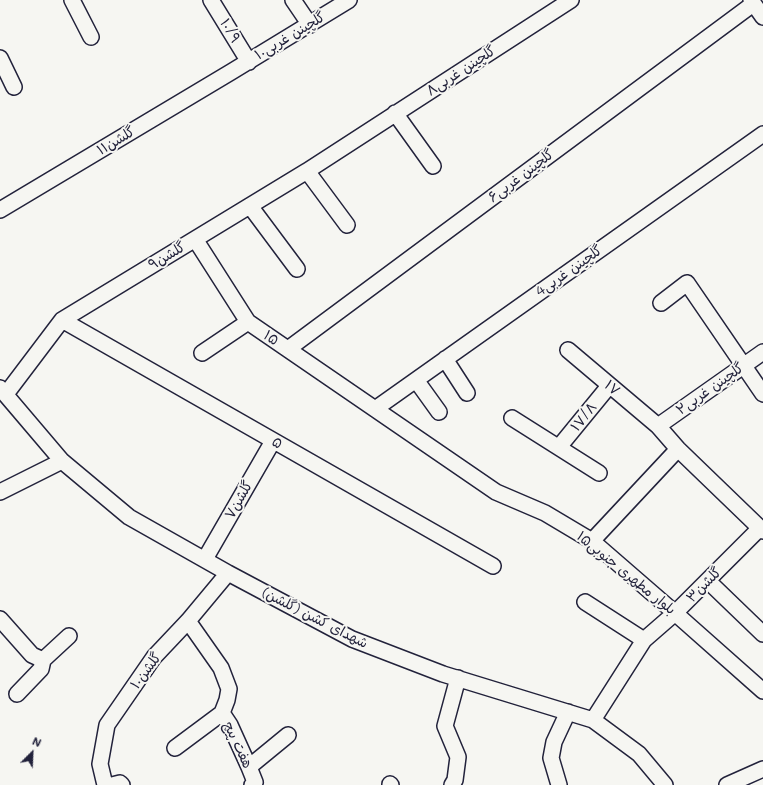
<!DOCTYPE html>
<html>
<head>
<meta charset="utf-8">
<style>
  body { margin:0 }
  #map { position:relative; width:763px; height:785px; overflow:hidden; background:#f6f6f2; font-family:Mali,sans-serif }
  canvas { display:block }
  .north { position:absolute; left:12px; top:733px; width:40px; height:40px; -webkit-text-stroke:3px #f6f6f2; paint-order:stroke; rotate:24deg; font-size:11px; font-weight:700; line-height:16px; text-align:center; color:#22223b }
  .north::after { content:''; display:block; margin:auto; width:14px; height:18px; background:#22223b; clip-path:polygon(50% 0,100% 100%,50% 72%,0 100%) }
</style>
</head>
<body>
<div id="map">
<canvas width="763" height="785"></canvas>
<div class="north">N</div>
</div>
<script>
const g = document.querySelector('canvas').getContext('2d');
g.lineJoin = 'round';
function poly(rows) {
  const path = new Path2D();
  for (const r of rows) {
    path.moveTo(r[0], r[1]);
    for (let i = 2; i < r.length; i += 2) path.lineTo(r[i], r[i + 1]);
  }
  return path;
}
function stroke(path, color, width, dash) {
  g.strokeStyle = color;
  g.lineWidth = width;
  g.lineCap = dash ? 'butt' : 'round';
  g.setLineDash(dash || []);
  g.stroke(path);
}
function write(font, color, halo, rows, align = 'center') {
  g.font = font + ' Mali,"Playpen Sans Arabic",sans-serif';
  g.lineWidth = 4;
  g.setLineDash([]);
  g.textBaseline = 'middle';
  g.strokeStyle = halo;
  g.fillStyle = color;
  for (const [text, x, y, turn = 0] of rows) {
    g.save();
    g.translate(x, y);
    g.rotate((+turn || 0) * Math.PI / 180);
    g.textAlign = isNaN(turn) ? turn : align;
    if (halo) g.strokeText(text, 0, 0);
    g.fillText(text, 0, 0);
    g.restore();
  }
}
const minor = poly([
  [72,0,91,37],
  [211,0,249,62],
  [293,0,310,25],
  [751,0,763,17],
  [0,58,14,87],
  [395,113,433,166],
  [307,171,347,225],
  [250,206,297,269],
  [0,210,231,72,349,0],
  [195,239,248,322,496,492,545,513,592,541,675,613,763,691],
  [661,303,687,283,763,394],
  [62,320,493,566],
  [288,349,753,4],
  [568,350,658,426,678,449,763,531],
  [202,353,248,322],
  [445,359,467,393],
  [416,380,439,412],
  [0,388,62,461,129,517,228,573,352,639,443,674,593,720,639,754,665,785],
  [6,394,62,320,307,171,571,0],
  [375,409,763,134],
  [512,418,599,473],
  [658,426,763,352],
  [559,447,609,386],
  [0,492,62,461],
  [592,541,678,449],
  [205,559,273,441],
  [708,581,763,634],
  [585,602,644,640],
  [0,619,32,655,43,660,69,636],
  [188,621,221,668,229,689,227,700,222,713,230,725,249,767,255,782,252,785],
  [17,694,41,669,43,660],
  [593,720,644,640,675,613,760,528],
  [175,748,222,713],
  [249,767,288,735],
  [390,784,391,785],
  [105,785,100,764,107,725,154,657,188,621,228,573],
  [112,785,120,783,122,785],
  [452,785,455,780,458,757,445,726,458,678],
  [559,785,551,758,554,742,568,712],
  [727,785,763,769]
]);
const streetNames = [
  ["۱۰/۹",230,31,59],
  ["گلچینن غربی۱۰",290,36,-31],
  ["گلچینن غربی۸",461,71,-33],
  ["گلشن۱۱",116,141,-31],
  ["گلچینن غربی۶",521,176,-37],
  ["گلشن۹",167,256,-31],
  ["4گلچینن غربی",569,271,-35],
  ["۱۵",271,338,34],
  ["۱۷",612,388,40],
  ["گلچینن غربی۲",710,389,-35],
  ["۱۷/۸",584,417,-51],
  ["۵",277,443,30],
  ["گلشن۷",239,500,-60],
  ["بلوار مطهری جنوبی۱۵",626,573,39],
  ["گلشن۳",704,585,-45],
  ["شهدای کشن (گلشن)",315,618,27],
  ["گلشن۱۰",146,671,-53],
  ["هفت پیچ",238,745,65]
];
stroke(minor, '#22223b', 18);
stroke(minor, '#f6f6f2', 15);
write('14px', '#22223b', '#f6f6f2', streetNames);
</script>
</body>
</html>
